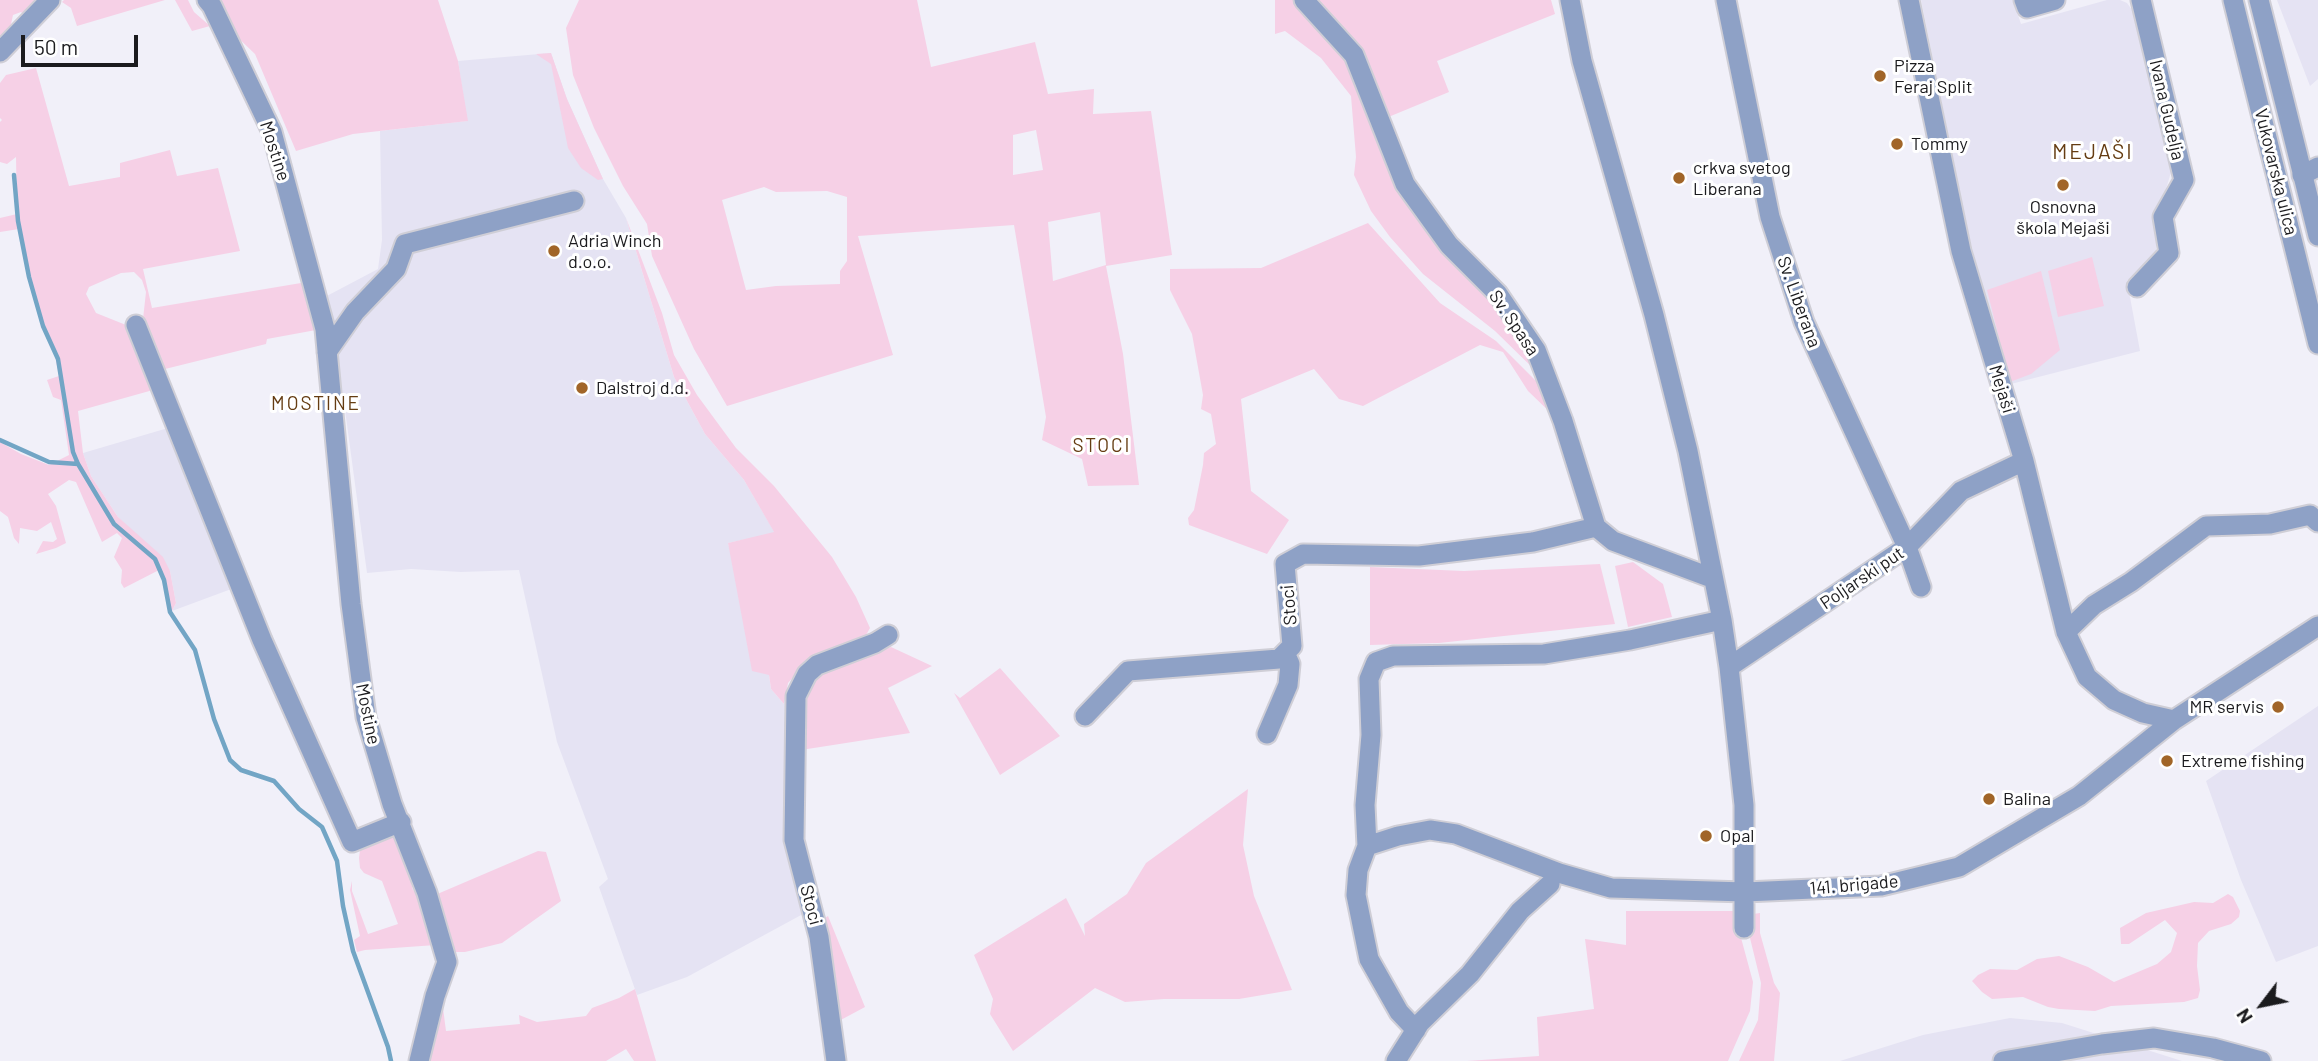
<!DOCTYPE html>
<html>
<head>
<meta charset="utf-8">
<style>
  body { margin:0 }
  #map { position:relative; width:2318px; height:1061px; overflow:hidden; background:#f1f0f9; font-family:Barlow,sans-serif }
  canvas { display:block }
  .north { position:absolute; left:2227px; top:970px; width:70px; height:70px; -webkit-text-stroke:5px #fff; paint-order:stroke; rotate:238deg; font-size:19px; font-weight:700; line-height:28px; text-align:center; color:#1b1b1e }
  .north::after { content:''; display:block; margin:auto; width:24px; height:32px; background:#1b1b1e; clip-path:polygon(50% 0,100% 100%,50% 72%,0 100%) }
  .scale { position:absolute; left:21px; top:35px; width:117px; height:32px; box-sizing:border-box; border:4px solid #1b1b1e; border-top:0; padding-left:9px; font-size:21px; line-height:24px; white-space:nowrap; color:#1b1b1e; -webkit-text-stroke:5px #fff; paint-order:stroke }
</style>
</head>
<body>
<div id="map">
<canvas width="2318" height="1061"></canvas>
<div class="north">N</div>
<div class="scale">50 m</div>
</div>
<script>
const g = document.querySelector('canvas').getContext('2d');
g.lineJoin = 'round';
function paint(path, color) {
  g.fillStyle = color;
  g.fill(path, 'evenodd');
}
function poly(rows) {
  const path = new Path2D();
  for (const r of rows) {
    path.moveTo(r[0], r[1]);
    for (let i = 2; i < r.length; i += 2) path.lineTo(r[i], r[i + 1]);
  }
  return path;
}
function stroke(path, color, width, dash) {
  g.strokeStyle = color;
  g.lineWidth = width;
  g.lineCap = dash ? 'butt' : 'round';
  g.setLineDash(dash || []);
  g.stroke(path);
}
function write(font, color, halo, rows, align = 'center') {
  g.font = font + ' Barlow,sans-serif';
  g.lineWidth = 6;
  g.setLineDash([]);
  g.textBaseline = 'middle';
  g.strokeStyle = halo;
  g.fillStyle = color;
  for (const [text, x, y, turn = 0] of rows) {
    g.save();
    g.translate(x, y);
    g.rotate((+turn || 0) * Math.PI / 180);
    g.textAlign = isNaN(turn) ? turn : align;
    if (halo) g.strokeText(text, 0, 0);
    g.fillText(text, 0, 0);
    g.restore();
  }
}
const built = poly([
  [1921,0,2013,0,2021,24,2107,0,2120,0,2127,3,2140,21,2163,125,2171,172,2156,224,2156,252,2127,281,2140,351,2007,385,1967,228],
  [2277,0,2318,0,2318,79,2310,86],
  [551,53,567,99,603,179,626,218,674,377,705,434,744,480,775,533,728,543,769,675,771,689,784,704,786,838,803,914,687,977,637,995,599,887,608,879,557,742,519,570,461,572,411,569,367,573,343,395,323,298,378,269,382,240,380,131,467,121,458,61],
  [168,428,234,588,172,611,176,603,170,571,118,517,91,476,83,453],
  [2318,706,2318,946,2276,962,2241,880,2206,781],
  [2010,1018,2062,1023,2182,1061,1840,1061,1923,1035]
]);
const green = poly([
  [0,0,44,0,25,16,21,12,13,15,8,38,0,46],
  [64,0,165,0,77,26,71,8,62,2],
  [175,0,188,0,194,12,210,26,192,31],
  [214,0,438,0,458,61,468,121,353,134,296,151,255,54,231,31],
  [579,0,917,0,931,67,1035,42,1048,94,1094,89,1093,114,1151,111,1172,255,1106,266,1123,354,1139,485,1088,486,1082,459,1042,440,1046,417,1014,225,858,236,893,355,727,406,694,349,652,256,647,224,623,186,594,128,573,75,566,28],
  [1036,130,1043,170,1013,175,1013,135],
  [764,187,776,192,827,191,847,197,847,261,840,271,840,284,776,286,746,290,722,200],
  [1100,212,1106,265,1053,281,1048,222],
  [1275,0,1296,0,1355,69,1406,198,1434,241,1512,324,1540,375,1495,331,1423,274,1390,237,1371,211,1354,175,1356,157,1351,96,1321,58,1285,31,1275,34],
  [1312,0,1551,0,1555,14,1437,61,1449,92,1386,118],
  [551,53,567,99,603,179,598,180,581,168,568,148,551,64,536,54],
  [36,68,69,186,120,177,120,163,170,150,177,176,218,168,240,251,143,269,152,308,307,282,316,330,267,339,266,344,161,370,143,319,146,292,142,280,134,272,121,273,89,287,86,294,96,313,126,325,142,358,153,390,78,411,83,453,91,476,118,517,163,557,170,571,176,603,172,611,168,608,166,582,161,569,124,588,121,583,122,570,114,557,122,538,117,533,102,542,76,482,69,480,48,494,56,506,66,543,56,548,36,554,43,541,53,542,57,539,51,522,37,531,20,528,19,544,14,538,8,517,0,511,0,442,21,454,49,465,69,455,61,400,53,397,47,380,59,376,55,356,35,303,19,229,0,232,0,218,17,214,16,157,7,164,0,162,0,122,2,120,0,118,0,83,6,75],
  [626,218,662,313,674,355,697,395,736,448,774,486,832,557,856,597,870,628,866,635,827,651,802,667,788,683,784,704,771,689,769,675,752,671,728,543,774,532,744,480,705,434,674,377],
  [1368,223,1440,303,1496,341,1545,390,1555,417,1528,391,1503,352,1480,345,1363,406,1339,399,1314,369,1241,399,1251,491,1289,520,1267,554,1189,525,1188,518,1194,510,1203,465,1204,453,1216,444,1211,414,1201,409,1203,395,1192,334,1170,290,1170,269,1261,268],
  [2092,257,2104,306,2058,317,2048,271],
  [2041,271,2060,350,2031,374,2010,382,1987,290],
  [1633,562,1663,584,1672,617,1628,627,1615,566],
  [1600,564,1615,624,1439,643,1370,645,1370,567,1464,571],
  [891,647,932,666,888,688,910,733,801,750,802,695,822,670],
  [1000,668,1060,736,1000,775,954,693,960,698],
  [1248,789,1243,845,1254,896,1292,990,1239,999,1164,999,1125,1002,1095,988,1013,1051,990,1014,993,999,974,955,1066,898,1085,936,1084,924,1127,894,1146,863],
  [391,836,399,838,413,890,417,892,436,945,365,950,357,952,354,940,360,936,350,890,352,881,352,891,368,934,398,924,382,881,364,873,360,868,359,858,360,850,368,843],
  [538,851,546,852,561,901,502,943,465,952,453,952,435,895],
  [2228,894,2233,897,2240,911,2239,917,2231,924,2209,931,2198,943,2197,966,2200,990,2198,998,2184,1002,2111,1006,2095,1011,2059,1009,2048,1007,2023,997,1992,999,1982,992,1972,981,1978,975,1990,969,2017,970,2037,959,2059,956,2088,967,2114,982,2157,964,2171,952,2177,933,2165,920,2129,944,2121,944,2120,928,2146,913,2194,902,2213,903],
  [1626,911,1738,911,1737,923,1753,982,1750,1011,1728,1061,1467,1061,1539,1056,1537,1017,1594,1009,1585,939,1626,945],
  [1760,913,1760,933,1774,983,1780,993,1774,1061,1739,1061,1758,1020,1761,983,1750,938,1753,914],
  [828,916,865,1007,837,1022,825,918],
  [635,989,656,1061,634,1061,626,1049,606,1061,429,1061,432,1040,443,1008,446,1031,520,1024,519,1015,537,1022,586,1016,592,1008,619,998]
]);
const stream = poly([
  [14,175,18,221,29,277,43,326,58,359,73,452,78,464,114,524,155,559,164,580,170,612,195,650,214,719,230,760,241,770,274,781,299,809,322,827,337,861,343,906,353,951,388,1047,391,1061],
  [0,440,49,462,78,464]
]);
const minor = poly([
  [207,0,212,6,272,132,325,329,351,604,366,717,392,804,427,893,447,962,435,996,419,1061],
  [1304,0,1354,55,1405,184,1449,245,1498,294,1536,350,1563,421,1596,527,1613,541,1712,578],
  [1570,0,1582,61,1654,315,1688,451,1722,620,1729,667,1744,805,1744,928],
  [1726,0,1770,217,1804,322,1907,547,1921,587],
  [1909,0,1961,251,2024,461,2066,632,2087,677,2114,700,2143,713,2174,720],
  [2024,0,2027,8,2055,0],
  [0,52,50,0],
  [2302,175,2318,167],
  [2137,287,2169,253,2163,217,2184,180,2141,0],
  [136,325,262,640,352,842,401,822],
  [327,352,355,312,396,269,405,244,574,201],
  [2066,632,2094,605,2131,582,2206,526,2270,524,2310,515,2318,522],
  [1729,667,1907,547,1961,491,2024,461],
  [1085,716,1128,671,1279,659,1292,646,1285,564,1303,554,1419,556,1533,542,1596,527],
  [1267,734,1288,685,1290,664,1285,653],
  [1367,846,1398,836,1430,830,1456,834,1559,873,1611,888,1745,892,1881,886,1959,867,2079,796,2174,720,2318,626],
  [1416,1030,1399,1012,1369,959,1356,895,1358,870,1367,846,1365,805,1371,735,1369,679,1376,662,1393,656,1544,654,1630,640,1722,620],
  [836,1061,819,937,794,840,796,696,807,674,817,665,875,643,888,635],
  [1396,1061,1420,1023,1470,974,1520,911,1550,884],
  [2003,1061,2102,1044,2154,1038,2213,1048,2261,1061]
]);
const tertiary = poly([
  [2233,0,2318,344],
  [2259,0,2318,236]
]);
const markers = [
  [1880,76,7,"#a16528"],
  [1897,144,7,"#a16528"],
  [1679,178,7,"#a16528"],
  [2063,185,7,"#a16528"],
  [554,251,7,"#a16528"],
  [582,388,7,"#a16528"],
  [2278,707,7,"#a16528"],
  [2167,761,7,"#a16528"],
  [1989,799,7,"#a16528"],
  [1706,836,7,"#a16528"]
];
const poiNames = [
  ["Pizza",1894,66],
  ["Feraj Split",1894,87],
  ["Tommy",1911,144],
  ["crkva svetog",1693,168],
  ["Liberana",1693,189],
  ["Osnovna",2063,207,"center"],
  ["škola Mejaši",2063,228,"center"],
  ["Adria Winch",568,241],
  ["d.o.o.",568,262],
  ["Dalstroj d.d.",596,388],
  ["MR servis",2264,707,"right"],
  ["Extreme fishing",2181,761],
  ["Balina",2003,799],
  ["Opal",1720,836]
];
const streetNames = [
  ["Ivana Gudelja",2167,110,77],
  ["Mostine",275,151,72],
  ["Vukovarska ulica",2276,172,76],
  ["Sv. Liberana",1799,302,70],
  ["Sv. Spasa",1514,323,56],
  ["Mejaši",2002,389,73],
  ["Poljarski put",1862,578,-34],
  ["Stoci",1289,605,-95],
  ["Mostine",368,714,78],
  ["141. brigade",1854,885,-5],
  ["Stoci",811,905,75]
];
const neighbourhoodNames = [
  ["MOSTINE",316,404],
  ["STOCI",1102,446]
];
const quarterNames = [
  ["MEJAŠI",2093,152]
];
paint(built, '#e5e3f3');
paint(green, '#f6d0e6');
stroke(stream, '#72a5c5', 4.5);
stroke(minor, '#cfced6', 23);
stroke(tertiary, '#cfced6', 23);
stroke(minor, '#8ea1c6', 19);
stroke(tertiary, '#8ea1c6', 19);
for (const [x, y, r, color] of markers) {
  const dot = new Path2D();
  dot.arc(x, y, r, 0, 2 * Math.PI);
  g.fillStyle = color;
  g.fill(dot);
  stroke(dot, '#fff', 2.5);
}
write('18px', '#1b1b1e', '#fff', poiNames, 'left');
write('18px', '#1b1b1e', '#fff', streetNames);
g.letterSpacing = '2px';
write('19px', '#653c12', '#fff', neighbourhoodNames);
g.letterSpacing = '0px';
g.letterSpacing = '2px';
write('21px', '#653c12', '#fff', quarterNames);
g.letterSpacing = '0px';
</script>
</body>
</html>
